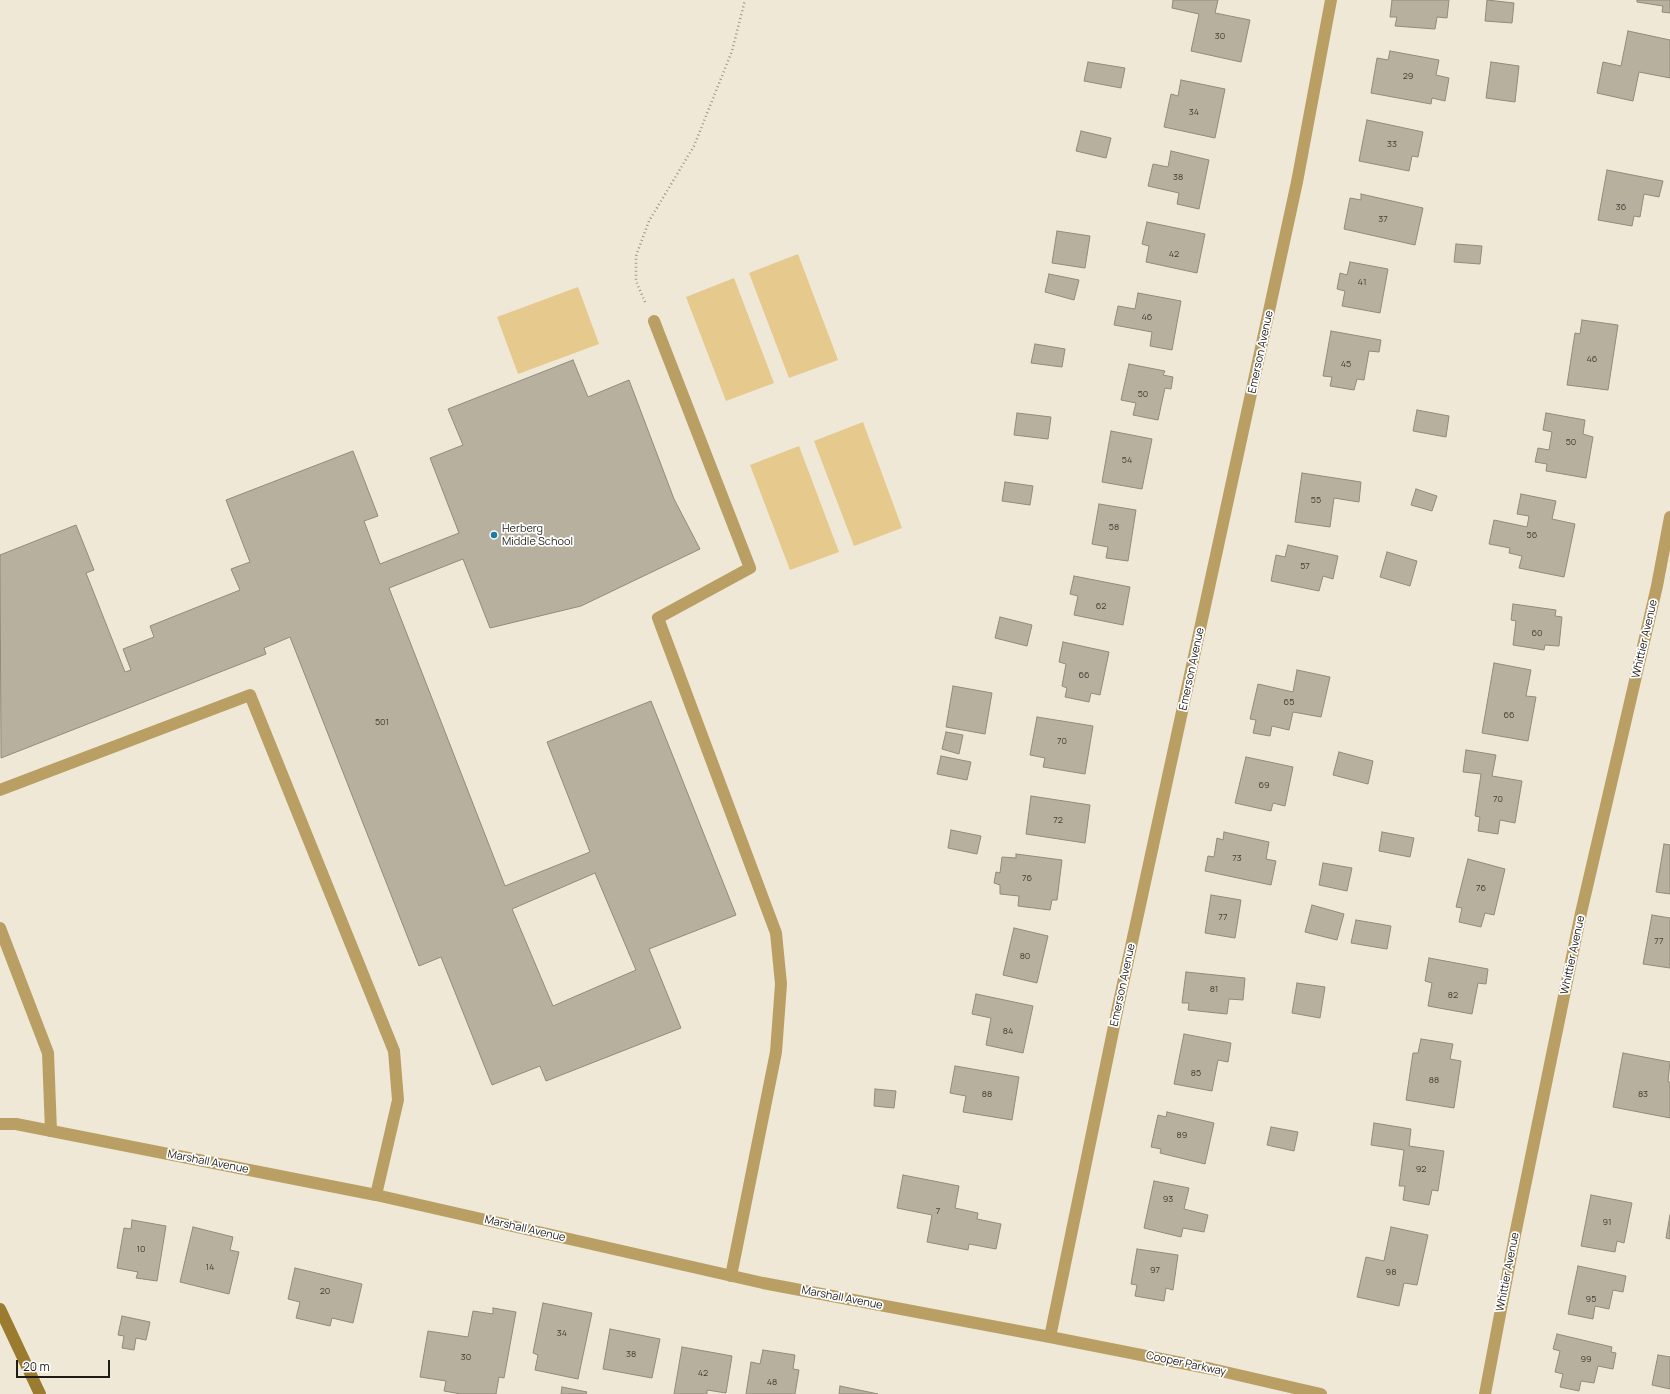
<!DOCTYPE html>
<html>
<head>
<meta charset="utf-8">
<style>
  body { margin:0 }
  #map { position:relative; width:1670px; height:1394px; overflow:hidden; background:#f0e8d6; font-family:Manrope,sans-serif }
  canvas { display:block }
  .scale { position:absolute; left:16px; top:1360px; width:94px; height:18px; box-sizing:border-box; border:2px solid #1f1c16; border-top:0; padding-left:5px; font-size:12px; line-height:14px; white-space:nowrap; color:#1f1c16; -webkit-text-stroke:3px #fff; paint-order:stroke }
</style>
</head>
<body>
<div id="map">
<canvas width="1670" height="1394"></canvas>
<div class="scale">20 m</div>
</div>
<script>
const g = document.querySelector('canvas').getContext('2d');
g.lineJoin = 'round';
function paint(path, color) {
  g.fillStyle = color;
  g.fill(path, 'evenodd');
}
function poly(rows) {
  const path = new Path2D();
  for (const r of rows) {
    path.moveTo(r[0], r[1]);
    for (let i = 2; i < r.length; i += 2) path.lineTo(r[i], r[i + 1]);
  }
  return path;
}
function stroke(path, color, width, dash) {
  g.strokeStyle = color;
  g.lineWidth = width;
  g.lineCap = dash ? 'butt' : 'round';
  g.setLineDash(dash || []);
  g.stroke(path);
}
function write(font, color, halo, rows, align = 'center') {
  g.font = font + ' Manrope,sans-serif';
  g.lineWidth = 3.5;
  g.setLineDash([]);
  g.textBaseline = 'middle';
  g.strokeStyle = halo;
  g.fillStyle = color;
  for (const [text, x, y, turn = 0] of rows) {
    g.save();
    g.translate(x, y);
    g.rotate((+turn || 0) * Math.PI / 180);
    g.textAlign = isNaN(turn) ? turn : align;
    if (halo) g.strokeText(text, 0, 0);
    g.fillText(text, 0, 0);
    g.restore();
  }
}
const green = poly([
  [798,254,838,360,789,378,749,273],
  [734,278,774,383,726,401,686,297],
  [578,287,599,344,518,374,497,317],
  [863,422,902,528,854,546,814,441],
  [799,446,839,552,790,570,750,465]
]);
const building = poly([
  [1173,0,1218,0,1215,13,1250,20,1241,62,1191,51,1199,14,1172,8,1173,0],
  [1392,0,1449,0,1447,18,1437,17,1435,29,1395,26,1397,17,1390,17,1392,0],
  [1487,0,1514,3,1512,23,1485,21,1487,0],
  [1637,0,1670,0,1670,13,1662,12,1663,6,1637,2,1637,0],
  [1628,31,1670,40,1670,78,1639,72,1633,101,1597,93,1603,62,1621,66,1628,31],
  [1390,51,1439,60,1436,75,1449,78,1445,101,1432,98,1431,104,1371,93,1377,58,1388,60,1390,51],
  [1088,62,1125,68,1121,88,1084,81,1088,62],
  [1491,62,1519,66,1515,102,1486,98,1491,62],
  [1181,80,1225,89,1215,138,1164,127,1171,94,1178,96,1181,80],
  [1367,120,1423,132,1418,157,1412,156,1409,171,1359,161,1367,120],
  [1081,131,1111,138,1106,158,1076,151,1081,131],
  [1171,151,1209,160,1199,209,1177,204,1179,193,1148,186,1153,164,1168,167,1171,151],
  [1607,170,1663,181,1659,197,1644,194,1640,217,1634,216,1632,226,1598,220,1607,170],
  [1361,194,1423,208,1415,245,1344,229,1350,198,1361,200,1361,194],
  [1147,222,1205,234,1197,273,1146,262,1149,246,1142,244,1147,222],
  [1057,231,1090,236,1085,268,1052,263,1057,231],
  [1456,244,1482,246,1480,264,1454,262,1456,244],
  [1350,262,1388,269,1380,313,1342,306,1345,291,1337,289,1340,273,1347,275,1350,262],
  [1049,274,1079,280,1074,300,1045,292,1049,274],
  [1138,293,1181,301,1172,350,1150,346,1152,332,1114,325,1118,306,1135,309,1138,293],
  [1582,320,1618,325,1608,390,1567,385,1575,333,1580,334,1582,320],
  [1331,331,1381,340,1379,352,1369,351,1364,380,1357,379,1354,390,1330,386,1332,377,1323,376,1331,331],
  [1035,344,1065,349,1062,367,1031,363,1035,344],
  [573,360,588,397,629,380,674,499,700,549,581,606,490,628,463,559,389,588,505,886,590,852,547,742,651,701,736,915,649,949,681,1028,546,1081,540,1066,492,1085,441,957,419,966,290,637,264,648,266,654,1,758,0,555,76,525,94,570,86,573,125,672,131,670,123,649,154,637,150,626,240,590,231,569,250,562,226,500,353,451,378,516,364,521,380,564,459,533,430,458,463,445,448,409,573,360],
  [595,873,636,970,553,1006,512,909,595,873],
  [1129,364,1165,371,1163,375,1173,377,1171,389,1165,388,1158,420,1133,415,1136,403,1121,400,1129,364],
  [1417,410,1449,416,1446,437,1413,431,1417,410],
  [1017,413,1051,417,1048,439,1014,435,1017,413],
  [1546,413,1585,420,1583,434,1593,437,1586,478,1546,471,1547,464,1535,462,1538,448,1549,450,1552,432,1543,430,1546,413],
  [1111,431,1152,439,1142,489,1102,482,1111,431],
  [1302,473,1361,482,1359,502,1334,498,1330,527,1295,522,1302,473],
  [1005,482,1033,486,1030,505,1002,501,1005,482],
  [1416,489,1437,496,1432,511,1411,505,1416,489],
  [1521,494,1556,501,1552,519,1575,524,1564,577,1519,568,1522,556,1509,553,1510,548,1489,544,1494,520,1527,527,1529,516,1517,514,1521,494],
  [1099,504,1136,510,1128,561,1106,558,1108,547,1092,544,1099,504],
  [1288,545,1338,556,1333,579,1323,576,1319,591,1271,581,1276,555,1285,557,1288,545],
  [1387,552,1417,561,1410,586,1380,577,1387,552],
  [1074,576,1130,587,1123,625,1074,615,1078,596,1070,594,1074,576],
  [1513,604,1556,610,1555,616,1562,617,1559,646,1545,645,1544,650,1513,645,1516,621,1511,620,1513,604],
  [1000,617,1032,625,1027,646,995,638,1000,617],
  [1063,642,1109,652,1100,695,1091,693,1089,702,1065,697,1067,688,1062,686,1066,664,1059,662,1063,642],
  [1494,663,1531,670,1526,696,1536,697,1528,741,1482,733,1494,663],
  [1297,670,1330,677,1321,717,1293,712,1289,730,1272,726,1270,736,1253,733,1256,720,1250,719,1258,684,1293,692,1297,670],
  [953,686,992,693,985,734,946,727,953,686],
  [1037,717,1093,726,1085,774,1043,767,1045,758,1030,755,1037,717],
  [946,732,963,735,959,754,942,749,946,732],
  [1466,750,1496,755,1492,776,1522,781,1515,823,1500,820,1498,834,1478,831,1480,817,1475,816,1481,774,1463,772,1466,750],
  [1339,752,1373,761,1368,784,1333,775,1339,752],
  [941,756,971,762,967,780,937,774,941,756],
  [1246,757,1293,767,1285,806,1273,803,1271,811,1235,803,1246,757],
  [1031,796,1090,805,1085,843,1026,834,1031,796],
  [951,830,981,836,977,854,948,848,951,830],
  [1224,832,1269,842,1266,859,1276,861,1271,885,1205,871,1208,856,1214,857,1217,838,1223,840,1224,832],
  [1382,832,1414,838,1410,857,1379,851,1382,832],
  [1664,844,1670,845,1670,894,1656,892,1664,844],
  [1016,854,1062,860,1057,900,1052,900,1050,910,1018,906,1019,896,1000,894,1000,885,994,883,996,872,1000,873,1002,857,1016,858,1016,854],
  [1468,859,1505,869,1494,915,1485,913,1481,927,1459,922,1462,908,1456,907,1468,859],
  [1323,863,1352,868,1347,891,1319,885,1323,863],
  [1211,895,1241,900,1235,938,1205,933,1211,895],
  [1312,905,1344,914,1337,940,1305,932,1312,905],
  [1652,915,1670,918,1670,968,1643,964,1652,915],
  [1356,920,1391,926,1387,949,1351,943,1356,920],
  [1014,928,1048,936,1037,983,1003,975,1014,928],
  [1429,958,1488,969,1486,984,1478,983,1472,1014,1428,1006,1432,983,1425,981,1429,958],
  [1186,972,1245,978,1243,1000,1229,999,1227,1014,1188,1010,1189,1003,1182,1003,1186,972],
  [1297,983,1325,987,1320,1018,1292,1013,1297,983],
  [976,994,1033,1006,1023,1053,986,1045,991,1018,972,1014,976,994],
  [1184,1034,1231,1043,1228,1062,1218,1060,1212,1091,1174,1084,1184,1034],
  [1421,1039,1453,1044,1450,1059,1461,1061,1454,1108,1406,1100,1413,1053,1418,1053,1421,1039],
  [1623,1053,1670,1062,1668,1082,1670,1082,1670,1118,1613,1107,1623,1053],
  [955,1066,1019,1077,1012,1120,963,1112,966,1096,950,1093,955,1066],
  [875,1089,896,1091,894,1108,874,1106,875,1089],
  [1167,1112,1214,1123,1205,1164,1160,1153,1161,1149,1151,1147,1158,1115,1166,1117,1167,1112],
  [1374,1123,1411,1129,1409,1146,1444,1151,1438,1191,1432,1190,1429,1205,1403,1200,1405,1186,1399,1186,1404,1150,1371,1145,1374,1123],
  [1271,1127,1298,1132,1294,1151,1267,1145,1271,1127],
  [903,1175,959,1186,955,1208,978,1213,977,1219,1001,1224,996,1249,969,1244,968,1250,927,1242,932,1215,897,1208,903,1175],
  [1154,1181,1189,1188,1184,1209,1208,1215,1204,1232,1183,1228,1181,1237,1144,1228,1154,1181],
  [1591,1195,1632,1203,1624,1243,1617,1241,1615,1252,1581,1246,1591,1195],
  [1670,1215,1670,1239,1666,1238,1670,1215],
  [132,1220,166,1226,157,1281,136,1278,138,1272,117,1268,124,1228,131,1229,132,1220],
  [193,1227,233,1237,230,1250,239,1252,229,1294,180,1282,193,1227],
  [1391,1227,1428,1235,1417,1285,1404,1283,1399,1306,1357,1297,1366,1257,1384,1261,1391,1227],
  [1137,1249,1178,1255,1173,1290,1166,1288,1164,1301,1135,1296,1137,1285,1131,1284,1137,1249],
  [1578,1266,1626,1276,1623,1292,1613,1290,1609,1309,1595,1306,1593,1319,1568,1314,1578,1266],
  [295,1268,362,1284,353,1323,332,1318,330,1326,296,1318,300,1302,288,1299,295,1268],
  [543,1303,592,1313,578,1379,535,1370,538,1355,533,1353,543,1303],
  [493,1308,516,1312,504,1378,499,1377,496,1394,461,1394,444,1391,446,1381,420,1377,428,1331,468,1337,473,1311,493,1314,493,1308],
  [122,1316,150,1322,146,1340,136,1338,134,1350,122,1348,124,1336,118,1335,122,1316],
  [610,1329,660,1339,652,1378,603,1369,610,1329],
  [1557,1334,1612,1347,1611,1352,1616,1353,1613,1369,1598,1366,1594,1383,1581,1381,1579,1391,1560,1387,1563,1374,1555,1372,1560,1351,1553,1349,1557,1334],
  [682,1347,732,1356,726,1393,707,1390,707,1394,674,1394,682,1347],
  [763,1350,795,1355,793,1369,799,1370,795,1394,746,1394,751,1362,760,1364,763,1350],
  [1658,1355,1670,1357,1670,1389,1652,1385,1658,1355],
  [840,1386,878,1394,839,1394,840,1386],
  [562,1387,587,1392,586,1394,561,1394,562,1387]
]);
const path = poly([
  [645,302,636,281,636,256,649,221,694,146,732,51,745,0]
]);
const lane = poly([
  [654,321,750,568,658,618,776,933,781,984,776,1052,731,1276],
  [0,790,250,695,394,1051,398,1100,376,1195],
  [0,928,48,1053,51,1131]
]);
const street = poly([
  [0,1124,16,1124,376,1195,763,1283,1050,1337,1212,1369,1321,1394],
  [1050,1337,1119,1002,1297,182,1331,0],
  [1485,1394,1515,1235,1581,913,1657,586,1670,517]
]);
const secondary = poly([
  [0,1309,40,1394]
]);
const markers = [
  [494,535,4,"#1e7ba8"]
];
const numberNames = [
  ["30",1220,36],
  ["29",1408,76],
  ["34",1194,112],
  ["33",1392,144],
  ["38",1178,177],
  ["36",1621,207],
  ["37",1383,219],
  ["42",1174,254],
  ["41",1362,282],
  ["46",1147,317],
  ["46",1592,359],
  ["45",1346,364],
  ["50",1143,394],
  ["50",1571,442],
  ["54",1127,460],
  ["55",1316,500],
  ["58",1114,527],
  ["56",1532,535],
  ["57",1305,566],
  ["62",1101,606],
  ["60",1537,633],
  ["66",1084,675],
  ["65",1289,702],
  ["66",1509,715],
  ["501",382,722],
  ["70",1062,741],
  ["69",1264,785],
  ["70",1498,799],
  ["72",1058,820],
  ["73",1237,858],
  ["76",1027,878],
  ["76",1481,888],
  ["77",1223,917],
  ["77",1659,941],
  ["80",1025,956],
  ["81",1214,989],
  ["82",1453,995],
  ["84",1008,1031],
  ["85",1196,1073],
  ["88",1434,1080],
  ["88",987,1094],
  ["83",1643,1094],
  ["89",1182,1135],
  ["92",1421,1169],
  ["93",1168,1199],
  ["7",938,1211],
  ["91",1607,1222],
  ["10",141,1249],
  ["14",210,1267],
  ["97",1155,1270],
  ["98",1391,1272],
  ["20",325,1291],
  ["95",1591,1299],
  ["34",562,1333],
  ["38",631,1354],
  ["30",466,1357],
  ["99",1586,1359],
  ["42",703,1373],
  ["48",772,1382]
];
const streetNames = [
  ["Emerson Avenue",1261,352,-78],
  ["Whittier Avenue",1645,639,-77],
  ["Emerson Avenue",1192,669,-78],
  ["Whittier Avenue",1573,955,-78],
  ["Emerson Avenue",1123,985,-78],
  ["Marshall Avenue",208,1162,11],
  ["Marshall Avenue",525,1229,13],
  ["Whittier Avenue",1508,1272,-79],
  ["Marshall Avenue",842,1298,11],
  ["Cooper Parkway",1186,1364,12]
];
const poiNames = [
  ["Herberg",502,529],
  ["Middle School",502,542]
];
paint(green, '#e5c98d');
paint(building, '#b8b09f');
stroke(building, '#928a7a', 1);
stroke(path, '#9c9689', 2.5, [1, 3]);
stroke(lane, '#b99f64', 12);
stroke(street, '#b99f64', 12);
stroke(secondary, '#9b7b2f', 12);
for (const [x, y, r, color] of markers) {
  const dot = new Path2D();
  dot.arc(x, y, r, 0, 2 * Math.PI);
  g.fillStyle = color;
  g.fill(dot);
  stroke(dot, '#fff', 1.5);
}
write('9px', '#454138', null, numberNames);
write('11px', '#1f1c16', '#fff', streetNames);
write('11px', '#1f1c16', '#fff', poiNames, 'left');
</script>
</body>
</html>
